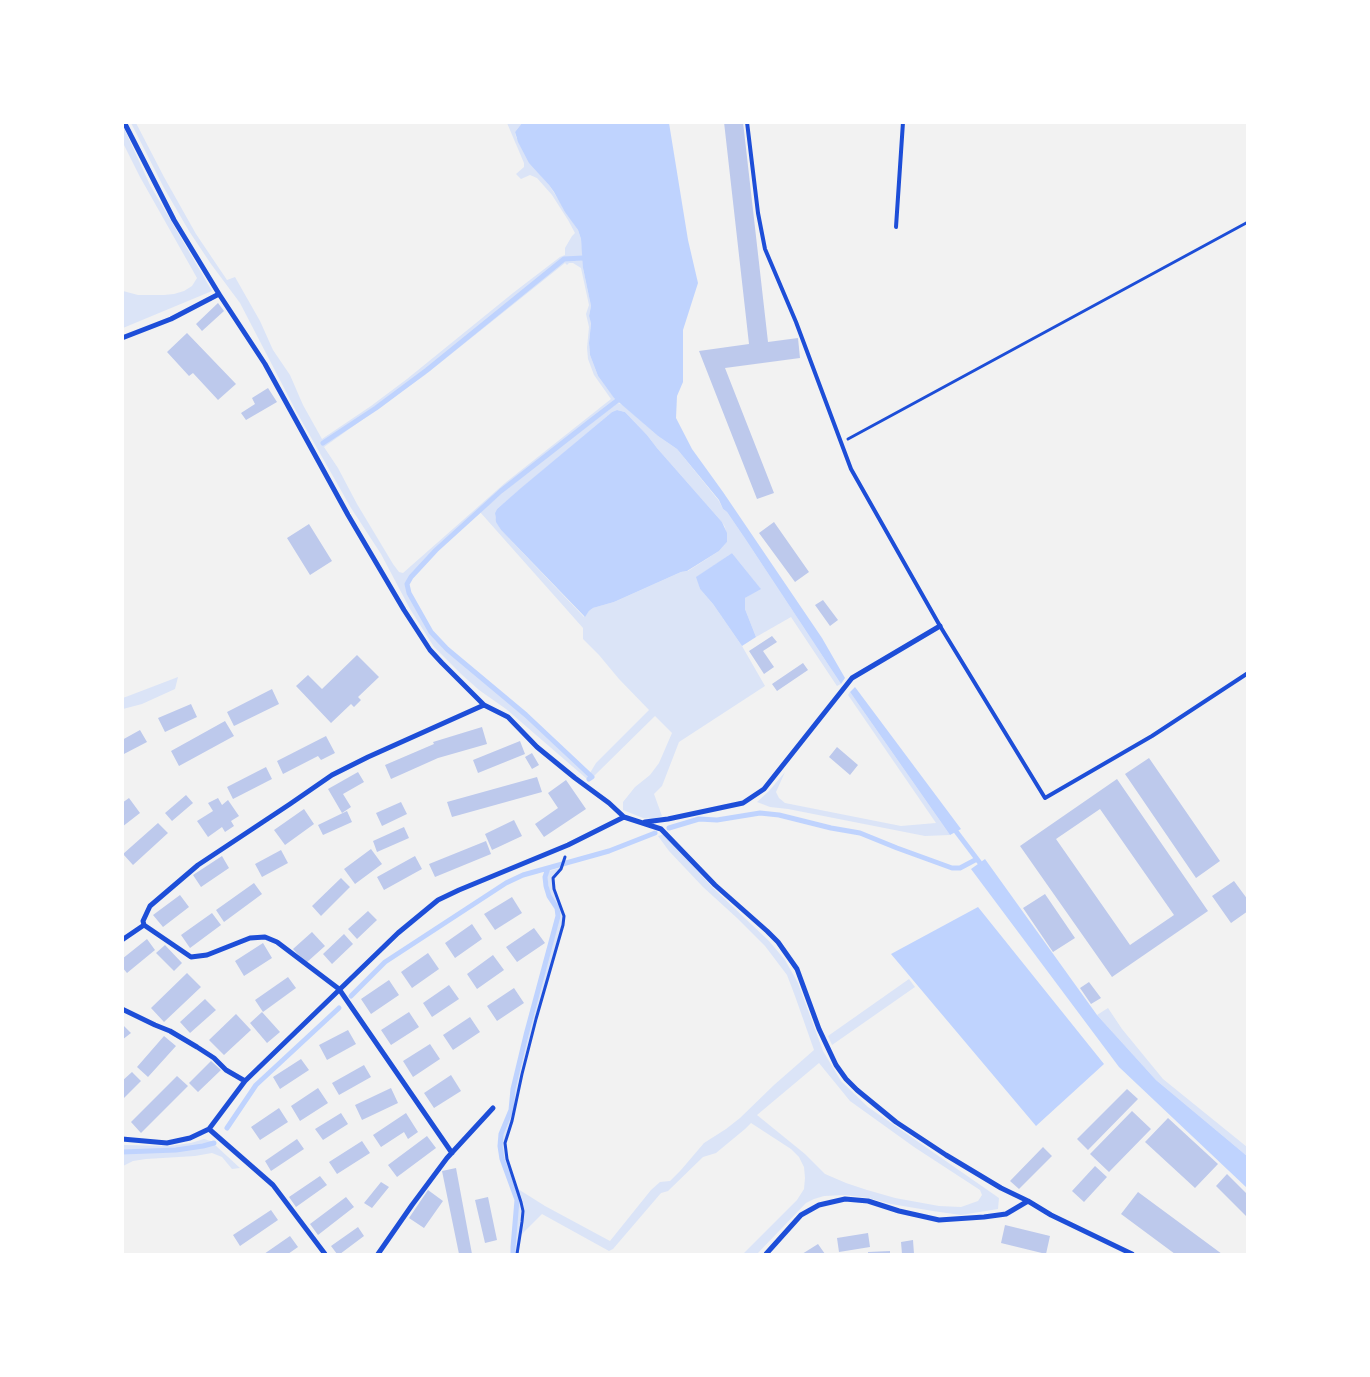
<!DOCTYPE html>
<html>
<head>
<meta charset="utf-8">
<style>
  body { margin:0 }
  #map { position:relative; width:1370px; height:1377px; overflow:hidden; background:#f2f2f2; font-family:"Playfair Display",serif }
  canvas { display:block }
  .frame { position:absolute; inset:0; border:124px solid #fff; pointer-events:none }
</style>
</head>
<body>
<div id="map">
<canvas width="1370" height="1377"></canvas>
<div class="frame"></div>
</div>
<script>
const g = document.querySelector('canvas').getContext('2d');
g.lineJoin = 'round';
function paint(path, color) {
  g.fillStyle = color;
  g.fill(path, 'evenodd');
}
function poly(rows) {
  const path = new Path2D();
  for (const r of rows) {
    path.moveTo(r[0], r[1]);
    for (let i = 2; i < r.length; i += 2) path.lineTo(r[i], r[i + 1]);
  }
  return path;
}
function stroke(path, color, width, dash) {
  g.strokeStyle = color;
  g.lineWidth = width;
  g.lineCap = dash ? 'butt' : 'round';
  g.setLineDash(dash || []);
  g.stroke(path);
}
const green = poly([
  [131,123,136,123,164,177,196,234,227,280,235,277,260,321,273,350,290,375,303,405,322,439,371,406,407,379,513,293,560,257,565,255,565,248,572,236,575,233,568,220,552,195,537,178,530,175,521,179,516,174,524,167,524,163,507,123,522,123,515,132,516,137,535,168,549,185,578,230,581,239,583,257,563,259,426,369,374,407,321,444,323,445,409,385,564,261,583,260,583,268,591,306,589,316,591,322,589,343,590,355,598,376,616,400,587,422,501,490,435,549,410,576,406,584,408,593,430,632,447,650,525,716,568,755,590,777,587,779,506,709,479,690,461,674,434,647,410,609,381,554,351,508,296,411,240,303,211,264,189,231,164,188],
  [565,263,567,265,569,263,573,263,581,268,589,305,586,314,589,327,587,348,588,359,594,375,611,399,505,483,403,573,399,572,393,564,357,504,338,468,324,447,425,375],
  [123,126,150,185,212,291,123,328,123,291,138,295,164,295,174,294,184,291,192,286,197,278,140,177,123,143],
  [618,403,623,405,658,436,677,449,719,501,723,509,727,512,746,540,841,684,837,686,791,617,756,637,745,609,745,598,760,588,732,553,697,577,700,589,713,604,742,646,765,686,679,742,662,786,654,794,662,816,653,819,643,818,623,810,623,802,635,787,650,775,659,763,672,733,655,716,594,776,590,773,596,763,649,710,619,679,599,655,583,639,583,628,480,512,544,458],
  [617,410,625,412,647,435,657,448,722,522,725,527,727,542,719,551,688,571,681,572,614,602,593,608,589,611,584,617,501,530,495,517,495,513,497,509,612,412],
  [178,677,175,689,142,704,123,709,123,698],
  [850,692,950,835,925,836,788,809,770,807,757,802,769,791,785,772,776,792,779,798,785,803,901,826,936,823,848,695],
  [664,834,712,887,769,941,785,960,798,983,823,1051,841,1081,868,1107,999,1198,998,1209,961,1215,933,1211,891,1204,868,1198,845,1195,824,1196,814,1199,806,1203,757,1254,743,1254,797,1200,804,1189,805,1178,804,1167,799,1157,791,1149,751,1123,745,1129,716,1153,703,1157,668,1191,661,1193,613,1249,609,1251,542,1214,521,1235,524,1223,524,1211,523,1201,518,1189,545,1206,610,1241,651,1190,660,1182,670,1181,681,1170,704,1143,726,1129,740,1118,774,1085,814,1050,795,996,787,975,765,946,737,918,703,887,669,851,658,836],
  [819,1063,850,1101,914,1147,980,1190,982,1195,978,1201,961,1207,939,1206,895,1198,867,1190,846,1183,825,1174,805,1154,757,1115],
  [560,868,551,878,553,890,563,916,562,924,535,1018,520,1074,511,1121,504,1143,506,1160,520,1202,521,1211,521,1222,516,1254,514,1254,518,1200,503,1158,501,1146,502,1135,512,1111,515,1089,527,1035,559,916,558,907,550,895,547,877,549,871],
  [909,979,915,987,832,1045,828,1036],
  [1108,1008,1122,1029,1163,1079,1247,1147,1247,1156,1156,1080,1097,1015],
  [204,1139,214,1142,202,1145,176,1149,123,1150,123,1145,170,1146,191,1143],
  [214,1144,240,1168,232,1169,222,1157,212,1153,195,1156,146,1159,133,1161,123,1166,123,1153,176,1151,203,1148]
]);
const water = poly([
  [522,123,669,123,688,240,698,283,683,330,683,382,677,396,676,418,692,449,723,492,822,638,845,678,841,684,746,540,727,512,723,509,719,500,677,449,658,436,614,398,598,376,590,355,589,343,591,323,589,316,591,306,583,268,581,239,578,230,565,212,554,192,549,185,529,163,518,142,515,132],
  [617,410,625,412,647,435,657,448,722,522,727,533,727,542,719,551,687,571,681,572,614,602,593,608,589,611,585,617,501,530,496,522,495,513,497,509,521,488,612,412],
  [732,553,761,589,745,598,745,609,756,637,742,646,713,604,700,589,696,577],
  [855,687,961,829,950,835,850,692],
  [985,859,1097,1015,1156,1080,1247,1156,1247,1188,1119,1067,971,869],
  [978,907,1104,1064,1036,1126,891,954]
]);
const stream = poly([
  [323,443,376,408,427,370,564,259,583,258],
  [589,779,592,777,526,715,447,649,431,632,409,593,407,584,411,577,436,550,501,491,588,423,618,400],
  [952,826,983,867],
  [669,828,699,819,717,820,760,813,779,815,831,828,860,833,897,848,952,868,960,868,977,859],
  [351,996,385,962,506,883,523,875,609,851,655,833],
  [227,1128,256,1085,339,1008],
  [122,1152,176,1150,203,1146,214,1143],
  [513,1254,513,1247,517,1200,502,1159,500,1146,501,1134,511,1110,513,1089,526,1035,558,916,557,908,549,896,546,886,545,877,548,868]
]);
const building = poly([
  [724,122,743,122,768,342,798,338,800,358,725,368,774,493,757,499,699,351,749,344],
  [218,303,224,311,202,331,196,324],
  [187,333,236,384,218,400,193,373,189,376,167,352],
  [268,388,277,402,246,420,241,413,255,404,252,398],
  [774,522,809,572,795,582,759,533],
  [309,524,332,561,310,575,287,538],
  [823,600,838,620,830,626,815,605],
  [772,636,777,642,763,651,774,667,764,674,749,651],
  [357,655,379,677,358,697,361,700,354,707,351,704,331,723,296,686,308,675,322,689],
  [803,663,808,670,777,691,772,684],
  [272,689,279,704,234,726,227,712],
  [191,704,197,717,165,732,158,718],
  [225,721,234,736,179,766,171,751],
  [482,727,487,744,438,758,391,779,385,765,434,744,433,742],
  [140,730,147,742,122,755,122,740],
  [326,736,335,753,321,760,318,756,283,774,277,761],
  [520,741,525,754,478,773,473,760],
  [837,747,858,765,850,775,829,757],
  [532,753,539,765,532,769,525,757],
  [1149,758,1220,861,1196,878,1125,774],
  [266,767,272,779,233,799,227,787],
  [358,772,364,782,343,794,351,807,342,813,328,789],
  [537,777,542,792,452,817,447,802],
  [1117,779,1208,911,1112,977,1020,846],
  [1100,809,1174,915,1130,945,1056,839],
  [566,780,586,809,544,837,535,824,558,808,548,793],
  [186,795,193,803,172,821,165,813],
  [129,798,140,813,122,827,122,803],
  [218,798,222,805,228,800,239,816,231,821,234,826,225,832,222,827,208,837,197,821,213,811,208,803],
  [401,802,407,814,382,826,376,813],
  [304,809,314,824,285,845,274,830],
  [347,811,352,822,323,835,318,825],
  [514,820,522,836,492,850,485,834],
  [158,823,168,833,133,865,123,854],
  [404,827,409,838,377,852,373,841],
  [486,841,491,854,435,877,429,864],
  [371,849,382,864,355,884,344,869],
  [281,850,288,863,262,877,255,864],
  [222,856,229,868,201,887,193,875],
  [415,856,422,869,384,890,377,877],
  [341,878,350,887,321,916,312,906],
  [1234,881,1248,900,1248,911,1231,923,1212,896],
  [254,883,262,894,224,922,216,910],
  [1045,894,1075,938,1053,952,1023,908],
  [180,895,189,907,163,927,153,915],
  [512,897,522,913,495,930,484,914],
  [368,911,377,920,357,939,348,929],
  [212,913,221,925,190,948,181,935],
  [472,924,482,939,455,958,445,943],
  [534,928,545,943,517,962,506,947],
  [312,932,325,946,306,963,293,949],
  [344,934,353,944,332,964,323,954],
  [147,939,155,950,127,973,122,967,122,959],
  [263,943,272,958,244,976,235,961],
  [165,945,182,963,174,971,156,953],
  [428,953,439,969,412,988,401,972],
  [493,955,504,970,477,989,467,974],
  [187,973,201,987,164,1022,151,1008],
  [288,977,296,988,263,1012,255,1000],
  [389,980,399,995,371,1014,361,999],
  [1089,982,1101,998,1091,1004,1080,988],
  [449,985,459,999,432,1017,423,1003],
  [514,988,524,1003,497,1021,487,1006],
  [205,999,216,1010,190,1033,180,1022],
  [262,1012,280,1032,267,1043,250,1023],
  [409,1012,419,1027,391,1045,381,1030],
  [236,1014,251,1030,224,1055,209,1040],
  [470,1017,480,1032,453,1050,443,1035],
  [122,1024,131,1033,122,1040],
  [348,1030,356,1044,327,1060,319,1045],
  [164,1036,176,1046,148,1077,137,1067],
  [430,1044,440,1059,413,1077,403,1061],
  [301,1059,309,1070,280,1089,273,1077],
  [211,1061,221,1070,198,1092,189,1083],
  [364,1065,371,1077,339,1095,332,1083],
  [132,1072,141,1081,122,1100,122,1081],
  [451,1075,461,1091,434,1108,424,1093],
  [177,1076,188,1086,141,1133,131,1122],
  [318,1088,328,1103,300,1121,291,1106],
  [391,1088,398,1103,362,1120,355,1105],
  [1127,1089,1138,1099,1088,1150,1077,1139],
  [279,1108,288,1122,260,1140,251,1127],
  [1132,1111,1151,1129,1109,1172,1090,1154],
  [341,1113,348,1124,323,1140,315,1129],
  [406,1113,418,1132,408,1139,404,1132,381,1147,373,1135],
  [1168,1118,1218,1164,1195,1188,1145,1142],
  [427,1136,436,1148,397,1177,388,1165],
  [297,1139,304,1149,271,1171,265,1161],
  [362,1141,370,1153,337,1174,329,1162],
  [1043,1147,1052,1156,1019,1189,1010,1181],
  [1095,1166,1107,1177,1084,1202,1072,1191],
  [456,1168,472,1254,459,1254,442,1171],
  [1227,1174,1248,1195,1248,1218,1216,1186],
  [320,1176,327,1185,296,1207,289,1197],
  [381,1182,389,1187,372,1208,364,1203],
  [428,1190,443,1201,424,1228,409,1218],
  [1138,1192,1222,1254,1175,1254,1121,1214],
  [346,1197,354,1207,318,1235,310,1224],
  [488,1197,497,1240,485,1243,475,1200],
  [271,1210,278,1220,240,1246,233,1235],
  [1005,1225,1050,1236,1046,1254,1001,1243],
  [358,1227,364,1236,340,1254,337,1254,331,1246],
  [868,1233,870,1247,839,1252,837,1238],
  [290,1236,298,1247,288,1254,264,1254],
  [913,1240,914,1254,902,1254,901,1242],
  [818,1244,825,1254,802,1254],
  [890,1251,890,1254,868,1254,868,1252]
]);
const path = poly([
  [848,439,1248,222],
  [517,1254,522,1222,523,1211,521,1202,507,1159,505,1143,512,1121,522,1074,536,1019,563,925,564,916,554,889,553,878,561,869,565,857]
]);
const service = poly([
  [747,122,758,213,765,249,796,322,851,469,940,626,1045,798,1152,736,1248,673],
  [896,227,903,122]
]);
const minor = poly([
  [124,122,174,220,219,294,265,364,348,515,404,610,430,650,442,663,484,705,508,717,537,747,575,778,609,803,624,817,661,829,715,885,767,931,778,942,797,969,819,1029,836,1065,846,1079,857,1090,896,1122,946,1155,1001,1188,1028,1201,1051,1215,1132,1254],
  [122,338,171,319,219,294],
  [645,822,668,819,743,803,764,789,852,678,940,626],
  [122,940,144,925],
  [122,1009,155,1025,170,1031,197,1047,214,1058,226,1070,245,1081],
  [209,1129,273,1185,325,1254],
  [122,1139,167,1143,190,1138,209,1129,245,1081,398,933,438,900,459,890,568,845,624,817],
  [452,1153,339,989,277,942,265,937,250,938,207,955,191,957,144,925,143,921,150,906,198,865,290,804,332,775,368,757,484,705],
  [378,1254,412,1205,447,1158,493,1108],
  [766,1254,801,1215,819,1205,845,1199,868,1201,899,1211,939,1220,984,1217,1006,1214,1028,1201]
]);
paint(green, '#dbe4f7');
paint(water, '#bfd3fe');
stroke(stream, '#bfd3fe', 5);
paint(building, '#bdc9ec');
stroke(path, '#1d4ed8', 3);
stroke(service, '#1d4ed8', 4);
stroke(minor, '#1d4ed8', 5);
</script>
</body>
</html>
